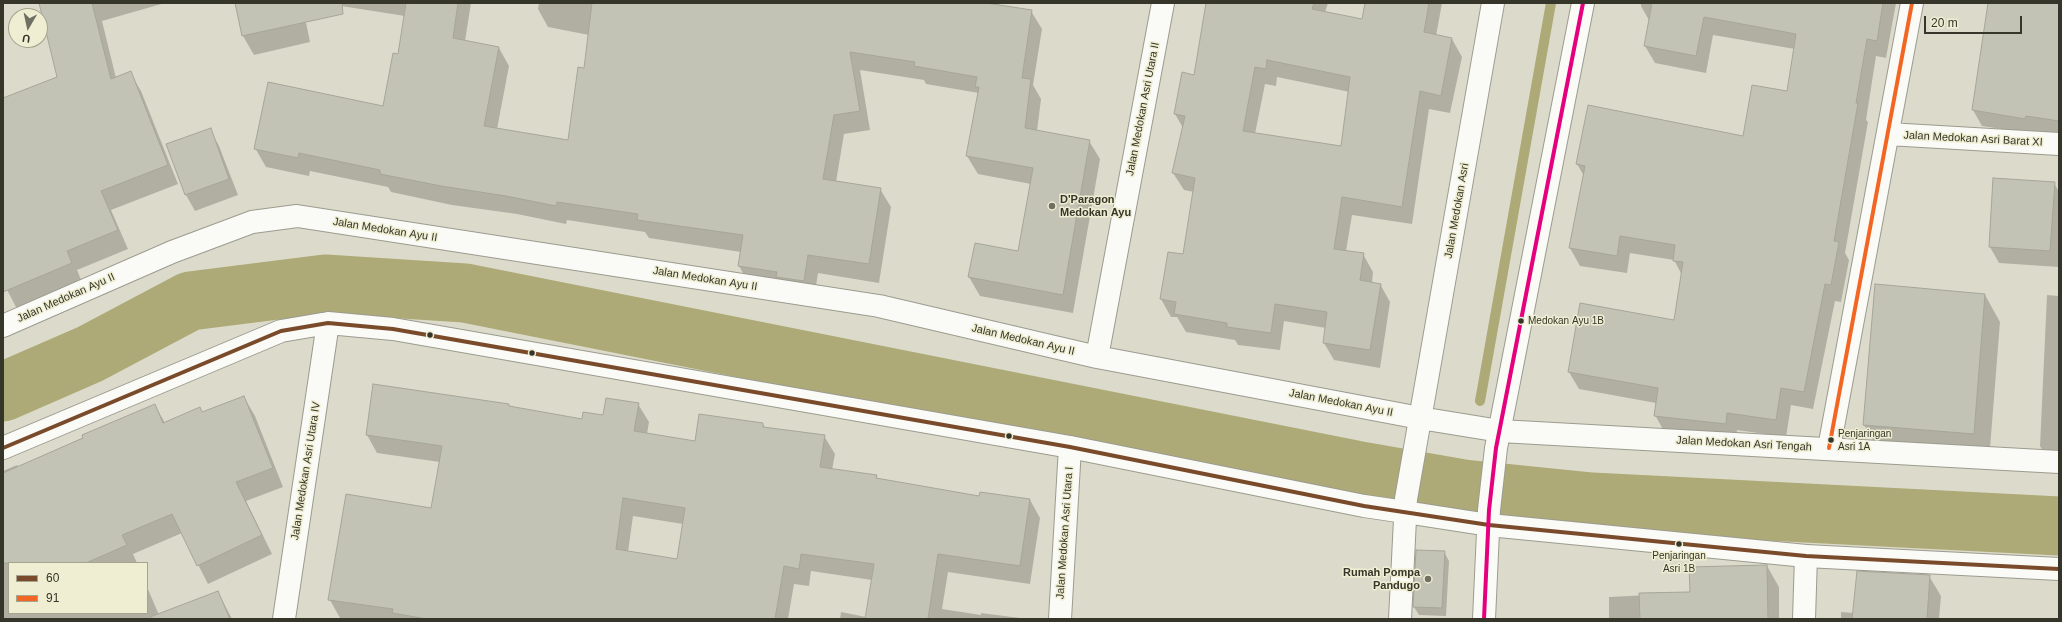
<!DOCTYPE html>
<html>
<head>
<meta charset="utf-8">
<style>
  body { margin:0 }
  #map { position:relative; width:2062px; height:622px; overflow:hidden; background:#dcdbcb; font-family:Helvetica,sans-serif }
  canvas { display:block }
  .frame { position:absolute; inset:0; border:4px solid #35352a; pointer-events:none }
  .legend { position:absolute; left:8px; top:562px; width:140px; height:52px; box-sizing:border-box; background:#efeed2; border:1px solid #a5a48f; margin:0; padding:5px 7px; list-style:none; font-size:12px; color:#35352a }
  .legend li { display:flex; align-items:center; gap:8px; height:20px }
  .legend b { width:20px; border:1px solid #a5a48f }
  .north { position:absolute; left:8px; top:8px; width:40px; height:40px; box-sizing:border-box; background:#efeed2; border:1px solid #a5a48f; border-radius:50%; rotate:189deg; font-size:11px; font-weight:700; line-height:16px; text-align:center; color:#35352a }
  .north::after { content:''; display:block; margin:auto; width:14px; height:18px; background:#6f6f62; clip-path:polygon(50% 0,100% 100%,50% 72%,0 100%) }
  .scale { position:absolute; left:1924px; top:16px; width:98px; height:18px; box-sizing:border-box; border:2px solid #35352a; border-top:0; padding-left:5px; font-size:12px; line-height:14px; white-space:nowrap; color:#35352a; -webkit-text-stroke:3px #efeed2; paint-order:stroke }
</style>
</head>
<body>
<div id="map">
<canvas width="2062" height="622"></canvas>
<div class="frame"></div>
<ul class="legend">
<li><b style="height:5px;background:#7a4b2a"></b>60</li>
<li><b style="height:5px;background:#f26522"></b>91</li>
</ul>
<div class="north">U</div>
<div class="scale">20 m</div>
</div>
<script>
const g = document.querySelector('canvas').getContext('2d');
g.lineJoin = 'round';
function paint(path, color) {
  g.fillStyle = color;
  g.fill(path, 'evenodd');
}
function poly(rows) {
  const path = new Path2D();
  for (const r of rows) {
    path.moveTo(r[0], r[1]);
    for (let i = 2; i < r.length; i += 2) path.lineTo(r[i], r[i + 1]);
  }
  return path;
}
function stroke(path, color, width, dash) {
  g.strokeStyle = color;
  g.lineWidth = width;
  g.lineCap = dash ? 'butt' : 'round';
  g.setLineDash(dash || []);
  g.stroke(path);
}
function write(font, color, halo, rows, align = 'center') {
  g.font = font + ' Helvetica,sans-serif';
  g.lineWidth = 3;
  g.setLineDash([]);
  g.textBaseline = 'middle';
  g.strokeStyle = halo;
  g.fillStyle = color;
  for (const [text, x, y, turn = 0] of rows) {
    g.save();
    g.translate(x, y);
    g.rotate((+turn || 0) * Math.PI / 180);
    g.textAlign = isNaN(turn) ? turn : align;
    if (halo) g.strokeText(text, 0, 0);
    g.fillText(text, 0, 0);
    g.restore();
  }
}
const shadow = poly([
  [40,3,165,3,102,21,116,78,130,73,141,91,178,184,111,210,128,249,77,270,82,282,17,309,3,282,3,99,58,78],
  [236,3,302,3,310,42,254,55,243,36],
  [322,3,471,3,465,41,499,48,509,66,497,129,569,141,585,69,589,35,548,27,538,9,539,3,989,3,1031,11,1042,29,1033,85,1041,99,1037,131,1089,141,1100,159,1073,313,980,296,969,277,976,244,1019,253,1031,184,978,174,967,156,979,93,926,84,924,80,860,70,870,130,844,134,836,182,880,189,891,207,879,283,818,273,814,299,750,285,739,266,741,252,649,238,645,232,567,220,566,224,517,214,452,205,391,192,388,187,310,171,309,176,266,167,255,148,383,107,399,55,405,16],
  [1207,3,1328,3,1325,12,1363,20,1366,3,1442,3,1436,36,1452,39,1462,57,1450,113,1429,109,1412,224,1352,215,1346,251,1363,254,1373,272,1372,283,1380,284,1390,302,1380,368,1334,360,1324,343,1326,328,1284,321,1280,350,1238,345,1235,340,1186,332,1177,317,1171,317,1161,299,1184,256,1194,192,1184,190,1173,173,1183,128,1175,114,1195,76],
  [1277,77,1350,92,1342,148,1255,134,1265,84,1276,86],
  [1641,3,1896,3,1886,58,1876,56,1866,120,1868,122,1845,253,1849,260,1841,302,1835,301,1813,409,1791,405,1786,437,1737,430,1735,442,1665,433,1655,415,1656,403,1579,389,1569,372,1675,321,1682,275,1674,260,1630,253,1627,273,1580,266,1570,248,1584,176,1577,164,1744,137,1787,92,1795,49,1713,35,1706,73,1655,63,1645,46,1650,22,1641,6],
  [1989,3,2059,3,2059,135,2034,131,2034,134,1982,126,1973,110],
  [210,130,219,146,238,195,195,211,186,195,168,145],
  [2054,183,2059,192,2059,267,1999,263,1990,247],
  [1985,295,2000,322,1989,461,1880,452,1864,425],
  [2047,295,2059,296,2059,467,2052,467,2040,446],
  [244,397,255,416,283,487,246,501,272,554,208,584,182,533,133,554,137,563,9,563,9,613,147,613,147,587,159,615,218,592,232,619,3,619,3,471,17,465,18,467,155,405,165,423,202,413],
  [638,404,649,422,647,434,696,443,763,424,765,428,824,436,835,454,832,470,876,476,878,479,980,497,1030,500,1040,518,1030,584,948,572,942,609,981,615,981,613,1028,619,840,619,841,612,866,617,872,580,811,571,809,586,794,584,788,619,340,618,330,600,431,509,440,462,377,453,367,435,509,405,510,408,583,420,604,416],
  [633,516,683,524,678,561,628,552],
  [1444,552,1449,561,1446,616,1419,615,1414,607],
  [1767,566,1779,587,1779,619,1609,619,1609,597,1691,593],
  [1929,576,1941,596,1939,619,1841,619,1841,612,1854,613]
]);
const stream = poly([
  [1480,401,1551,3]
]);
const river = poly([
  [3,392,90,354,190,301,325,284,465,293,1355,470,1464,489,1592,502,2059,526]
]);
const building = poly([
  [39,3,92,3,111,79,131,71,168,165,101,191,118,230,67,251,72,263,3,292,3,98,57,77,39,3],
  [235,3,342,3,343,14,242,36,235,3],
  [406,3,458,3,453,38,499,47,484,126,568,140,578,67,584,68,592,3,986,3,1032,10,1022,78,1031,79,1025,128,1090,140,1063,295,968,277,975,243,1018,251,1033,168,966,156,979,87,975,87,977,77,914,66,915,62,850,52,860,111,834,115,823,179,881,188,869,264,808,255,804,281,776,277,777,272,738,266,743,235,637,220,638,214,557,202,556,206,506,196,441,186,380,174,380,170,299,153,298,158,254,149,268,82,383,106,393,53,398,54,406,3],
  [1206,3,1314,3,1312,9,1362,19,1365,3,1429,3,1424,32,1452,38,1441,96,1420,91,1402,207,1342,197,1334,249,1364,253,1360,280,1381,284,1370,350,1323,343,1327,312,1275,304,1271,333,1227,327,1227,323,1174,314,1176,302,1160,299,1168,252,1183,254,1195,178,1172,173,1185,116,1174,114,1182,72,1194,75,1206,3],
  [1267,60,1350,77,1341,146,1243,131,1255,67,1266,69,1267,60],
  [1652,3,1883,3,1877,41,1867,39,1856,103,1858,103,1834,241,1839,242,1831,285,1825,284,1804,392,1781,388,1776,420,1727,413,1726,424,1654,416,1658,388,1568,372,1580,303,1674,320,1683,262,1673,261,1675,245,1620,236,1617,256,1569,248,1585,166,1576,164,1588,105,1743,136,1752,85,1787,91,1796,34,1704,17,1696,56,1644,46,1652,3],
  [1988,3,2059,3,2059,121,2026,116,2025,119,1972,110,1988,3],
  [211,128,229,179,185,195,166,144,211,128],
  [1993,178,2055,182,2050,251,1989,247,1993,178],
  [1875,284,1985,294,1974,434,1863,425,1875,284],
  [373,384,509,404,509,406,582,419,583,412,603,415,606,398,639,403,634,431,695,441,699,414,763,423,763,427,825,435,820,467,877,475,876,478,979,496,980,492,1030,499,1020,566,938,554,928,619,865,619,874,564,801,554,799,569,784,566,775,619,427,619,392,613,393,609,328,600,346,494,431,508,442,446,366,435,373,384],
  [623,498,685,508,677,559,616,549,623,498],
  [244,396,273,468,236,482,262,535,197,566,172,514,122,535,127,545,86,563,3,563,3,473,83,438,82,435,155,404,163,423,200,407,202,412,244,396],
  [1416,550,1445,551,1442,608,1413,607,1416,550],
  [1767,565,1768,619,1640,619,1639,593,1690,592,1689,567,1767,565],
  [1857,571,1930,575,1927,619,1852,619,1857,571],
  [218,591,230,619,151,619,150,617,218,591]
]);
const minor = poly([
  [1888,134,2059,144],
  [3,326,172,252,252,222,297,216,879,306,1097,357,1420,418],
  [1097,357,1163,3],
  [3,448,281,331,328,323,393,329,1070,447,1364,506,1405,512],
  [1829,448,1912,3],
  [284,619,328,323],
  [1060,619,1070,447],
  [1804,619,1806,556]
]);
const tertiary = poly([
  [1420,418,1500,431,2059,462],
  [1405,512,1489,525,1806,556,2059,569],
  [1400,619,1406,499,1493,3],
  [1484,619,1489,510,1496,448,1583,3]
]);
const bus1 = poly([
  [3,448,281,331,328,323,393,329,1070,447,1364,506,1489,525,1806,556,2059,569]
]);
const bus2 = poly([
  [1829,448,1912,3]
]);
const bus3 = poly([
  [1484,619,1489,510,1496,448,1583,3]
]);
const markers = [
  [1052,206,4,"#6f6f62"],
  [1521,321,3.5,"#35352a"],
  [430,335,3.5,"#35352a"],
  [532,353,3.5,"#35352a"],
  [1009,436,3.5,"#35352a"],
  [1831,440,3.5,"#35352a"],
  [1679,544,3.5,"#35352a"],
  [1428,579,4,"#6f6f62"]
];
const busNames = [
  ["Medokan Ayu 1B",1528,321],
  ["Penjaringan",1838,434],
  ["Asri 1A",1838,447],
  ["Penjaringan",1679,556,"center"],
  ["Asri 1B",1679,569,"center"]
];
const streetNames = [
  ["Jalan Medokan Asri Utara II",1143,109,-79],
  ["Jalan Medokan Asri Barat XI",1973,139,3],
  ["Jalan Medokan Asri",1457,211,-80],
  ["Jalan Medokan Ayu II",385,230,9],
  ["Jalan Medokan Ayu II",705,279,9],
  ["Jalan Medokan Ayu II",66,298,-24],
  ["Jalan Medokan Ayu II",1023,340,13],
  ["Jalan Medokan Ayu II",1341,403,11],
  ["Jalan Medokan Asri Tengah",1744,444,3],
  ["Jalan Medokan Asri Utara IV",306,471,-81],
  ["Jalan Medokan Asri Utara I",1065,533,-86]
];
const poiNames = [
  ["D'Paragon",1060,200],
  ["Medokan Ayu",1060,213],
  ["Rumah Pompa",1420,573,"right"],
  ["Pandugo",1420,586,"right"]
];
paint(shadow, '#0003');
stroke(stream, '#adaa77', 10);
stroke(river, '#adaa77', 59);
paint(building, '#c2c2b5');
stroke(building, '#a5a598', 1);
stroke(minor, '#9c9b8f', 24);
stroke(tertiary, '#9c9b8f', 24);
stroke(minor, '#fafaf7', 22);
stroke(tertiary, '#fafaf7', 22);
stroke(bus1, '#7a4b2a', 4);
stroke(bus2, '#f26522', 4);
stroke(bus3, '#e5007d', 4);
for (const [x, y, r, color] of markers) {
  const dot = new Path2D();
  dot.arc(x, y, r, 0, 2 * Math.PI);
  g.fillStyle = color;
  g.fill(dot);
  stroke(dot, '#efeed2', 1.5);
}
write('10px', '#35352a', '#efeed2', busNames, 'left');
write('11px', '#35352a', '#efeed2', streetNames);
write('bold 11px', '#35352a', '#efeed2', poiNames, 'left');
</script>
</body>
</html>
